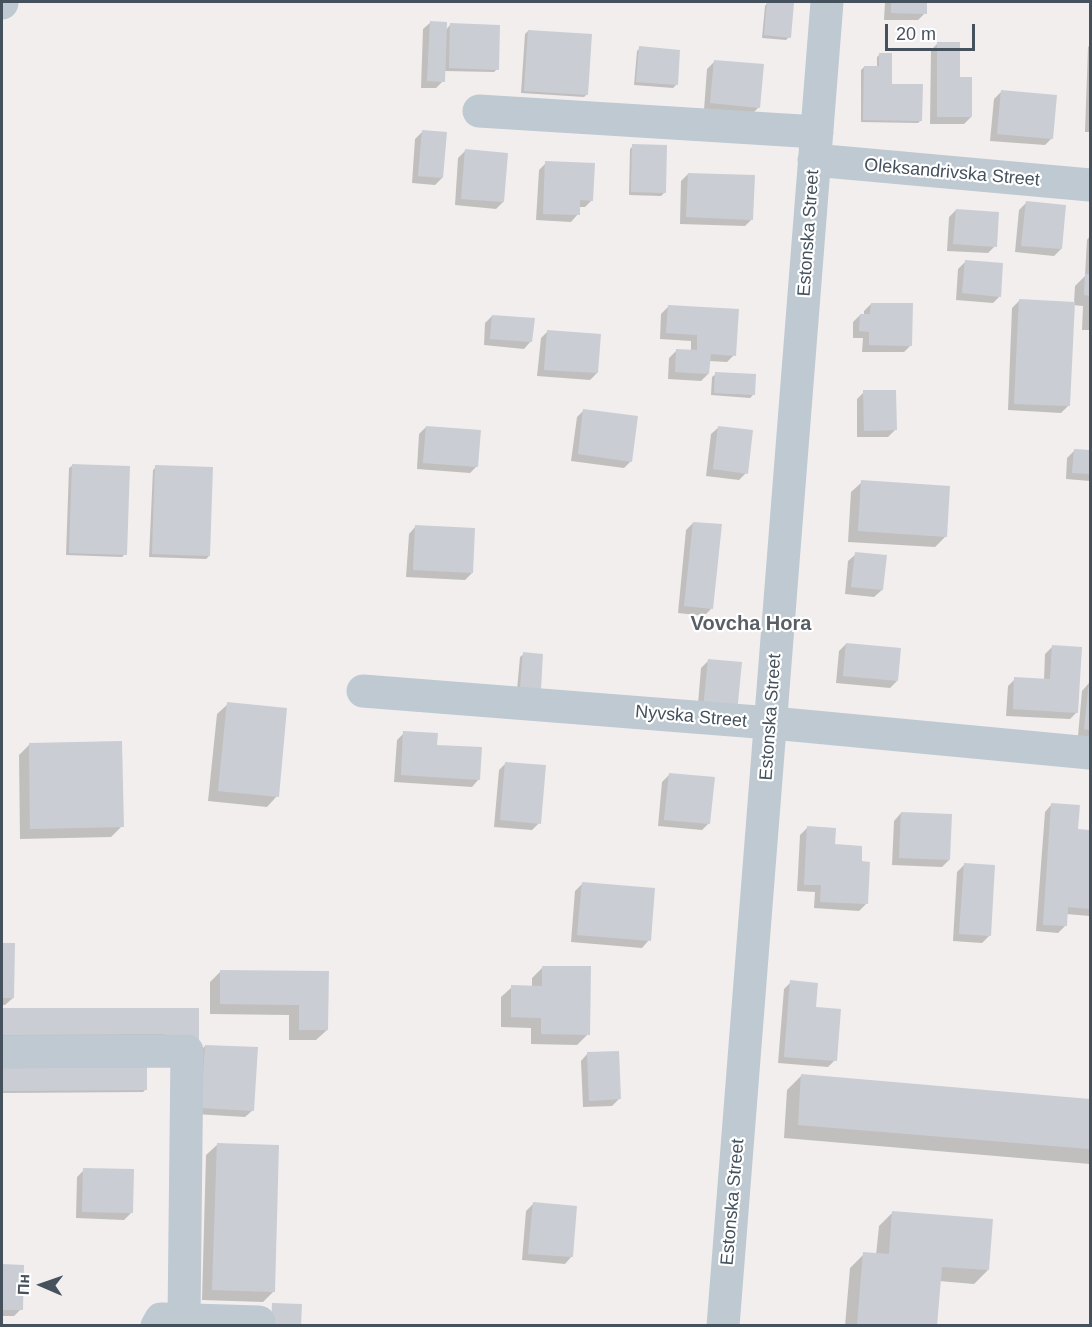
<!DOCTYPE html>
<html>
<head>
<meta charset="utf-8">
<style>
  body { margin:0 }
  #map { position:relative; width:1092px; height:1327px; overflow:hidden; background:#f2eeee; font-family:Helvetica,sans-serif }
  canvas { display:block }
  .frame { position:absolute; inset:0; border:3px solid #45525e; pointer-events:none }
  .north { position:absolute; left:12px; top:1255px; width:60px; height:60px; -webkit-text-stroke:4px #fff; paint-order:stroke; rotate:272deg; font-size:16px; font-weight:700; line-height:24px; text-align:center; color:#45525e }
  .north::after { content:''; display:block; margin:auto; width:21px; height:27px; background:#45525e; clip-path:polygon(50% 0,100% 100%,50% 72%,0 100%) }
  .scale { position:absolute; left:885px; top:24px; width:90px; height:27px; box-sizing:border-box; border:3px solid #45525e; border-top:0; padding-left:8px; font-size:18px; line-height:21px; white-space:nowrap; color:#45525e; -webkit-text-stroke:4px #fff; paint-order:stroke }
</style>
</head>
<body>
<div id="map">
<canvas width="1092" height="1327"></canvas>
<div class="frame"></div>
<div class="north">Пн</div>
<div class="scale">20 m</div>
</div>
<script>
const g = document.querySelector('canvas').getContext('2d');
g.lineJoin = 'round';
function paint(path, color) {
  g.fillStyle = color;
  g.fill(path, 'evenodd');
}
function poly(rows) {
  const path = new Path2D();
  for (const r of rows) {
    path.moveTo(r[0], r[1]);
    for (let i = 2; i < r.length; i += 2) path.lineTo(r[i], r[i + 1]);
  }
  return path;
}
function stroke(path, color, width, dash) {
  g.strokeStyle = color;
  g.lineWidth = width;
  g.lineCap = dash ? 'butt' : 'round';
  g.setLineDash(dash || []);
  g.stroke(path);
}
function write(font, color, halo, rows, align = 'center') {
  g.font = font + ' Helvetica,sans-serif';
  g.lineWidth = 4.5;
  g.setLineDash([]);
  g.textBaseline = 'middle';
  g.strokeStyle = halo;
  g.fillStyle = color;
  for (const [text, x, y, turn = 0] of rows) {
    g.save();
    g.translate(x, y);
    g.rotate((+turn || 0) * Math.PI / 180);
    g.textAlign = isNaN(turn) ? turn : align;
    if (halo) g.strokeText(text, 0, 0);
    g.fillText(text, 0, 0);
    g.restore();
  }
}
const shadow = poly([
  [768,2,789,37,786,40,762,38,765,6],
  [885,2,925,2,925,13,918,20,884,20],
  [431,22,446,30,450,25,497,69,494,72,444,71,443,81,436,88,421,88,423,29],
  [528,31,587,94,584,97,521,93,525,34],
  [938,43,959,79,971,117,964,124,930,124,931,50],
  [1090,45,1090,132,1085,132,1088,47],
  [640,48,676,85,673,88,634,85,637,51],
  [880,54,891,85,921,120,918,123,861,122,861,70,864,67,877,67,877,57],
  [714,62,759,107,752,114,704,110,707,69],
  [1001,92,1052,138,1045,145,990,141,994,99],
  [422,132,442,178,435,185,412,183,415,139],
  [633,146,664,193,661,196,629,195,630,149],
  [465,151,503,202,496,209,455,205,458,158],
  [546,163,592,200,585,207,578,207,578,214,571,222,536,220,539,170],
  [688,174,752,219,745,226,680,224,681,181],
  [1026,203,1061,249,1054,256,1015,252,1019,210],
  [956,210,995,246,988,253,947,251,949,217],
  [1090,236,1090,330,1082,330,1083,306,1073,305,1068,406,1061,413,1008,410,1012,308,1019,301,1074,303,1075,286,1085,276,1087,240],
  [965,262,1000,296,993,303,956,300,958,269],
  [871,304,911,345,904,352,862,352,863,338,853,338,853,322,860,315,864,316,864,311],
  [669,306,734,355,727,362,709,361,708,374,701,381,668,379,669,358,676,351,691,352,691,341,660,339,661,314],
  [492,316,531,341,524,349,484,345,485,323],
  [548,331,597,373,590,380,537,376,541,338],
  [716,374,753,395,750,398,711,395,712,377],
  [864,392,895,430,888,437,857,437,857,399],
  [584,410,631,461,624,468,571,461,577,417],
  [426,427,477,466,470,473,417,469,419,434],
  [719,427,746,473,739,480,706,476,711,434],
  [1074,451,1090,452,1090,481,1066,479,1067,458],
  [73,465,125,554,122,557,66,555,69,468],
  [156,467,209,556,206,559,149,557,153,470],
  [862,482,946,536,935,547,848,542,851,492],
  [693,523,711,609,704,616,678,613,686,530],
  [416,526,472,573,465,580,406,577,409,534],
  [856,554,882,590,874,597,845,594,848,561],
  [846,644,897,681,890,688,836,683,839,651],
  [1052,647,1077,712,1070,719,1006,716,1008,686,1015,679,1044,680,1045,654],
  [524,654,539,689,517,690,520,657],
  [708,661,728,719,697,716,701,668],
  [1089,683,1090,737,1078,736,1082,691],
  [228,704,277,796,267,807,208,801,217,714],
  [404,733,435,746,479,779,472,787,394,782,397,740],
  [30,744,122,826,111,837,20,839,19,755],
  [506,763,539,823,532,830,494,827,499,770],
  [669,775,709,823,702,830,658,826,662,782],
  [1052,804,1076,831,1090,832,1090,916,1066,914,1065,926,1058,933,1036,931,1045,812],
  [901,813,949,860,942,867,892,865,894,821],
  [807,828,834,846,866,904,859,911,814,908,815,892,797,891,800,835],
  [964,865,989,936,982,943,953,941,957,872],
  [582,884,649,940,642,948,571,942,575,891],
  [2,944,13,945,13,998,5,1005,2,1005],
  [543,967,588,1034,577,1045,531,1044,531,1028,501,1027,501,997,512,987,532,987,532,978],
  [221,971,327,973,327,1030,316,1040,289,1040,289,1015,210,1014,210,982],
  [791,982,814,1008,835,1060,828,1067,778,1063,784,989],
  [2,1010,197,1010,194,1045,2,1037],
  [205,1046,253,1110,245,1117,195,1114,198,1053],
  [588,1053,619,1099,612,1106,583,1107,581,1061],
  [2,1065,146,1089,143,1092,2,1093],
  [801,1076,1090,1100,1090,1164,784,1138,787,1090],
  [217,1145,274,1291,263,1302,202,1300,206,1155],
  [84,1170,131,1213,124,1220,76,1218,77,1177],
  [533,1204,572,1256,565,1264,522,1260,526,1211],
  [893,1212,988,1270,974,1284,939,1281,936,1326,845,1326,850,1268,864,1254,876,1255,879,1226],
  [2,1266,22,1266,21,1309,14,1316,2,1316]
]);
const building = poly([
  [767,2,794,3,791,38,764,35],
  [891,2,927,2,927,14,891,13],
  [430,21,447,22,445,82,427,81],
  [450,23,500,25,499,70,449,68],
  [528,30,592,34,588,95,524,91],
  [937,42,960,42,960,77,972,77,972,117,937,117],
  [639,46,680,50,678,85,636,82],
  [879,53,892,53,892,84,923,84,922,121,863,120,864,66,879,66],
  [714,60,764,64,760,108,710,103],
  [1001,90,1057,95,1053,139,997,134],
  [422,130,447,132,443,178,418,176],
  [632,144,667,145,666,193,631,192],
  [465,149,508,153,504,202,461,199],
  [545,161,595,163,593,201,580,200,580,215,543,214],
  [688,173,755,175,753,220,686,217],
  [1026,201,1066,205,1062,249,1021,246],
  [956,209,999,212,997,247,953,244],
  [965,260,1003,263,1001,297,962,293],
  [1085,274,1090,274,1090,296,1084,295],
  [1019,299,1075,302,1070,406,1014,404],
  [871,303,913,303,912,346,869,345,869,332,859,331,860,314,870,314],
  [668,305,739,309,736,356,711,354,709,374,675,372,676,349,697,350,697,335,666,333],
  [492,315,535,318,532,342,490,339],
  [547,330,601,334,598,373,544,370],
  [715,372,756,374,755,395,714,393],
  [863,390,896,390,897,430,864,431],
  [583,409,638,416,632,462,578,454],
  [426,426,481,430,478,467,423,463],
  [718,426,753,430,748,474,713,469],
  [1074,449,1090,450,1090,474,1072,473],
  [72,464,130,466,127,555,69,553],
  [155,465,213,467,210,556,152,554],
  [861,480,950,486,947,537,858,531],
  [693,522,722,524,713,609,684,606],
  [415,525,475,528,473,573,413,570],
  [855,552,887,555,883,590,851,587],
  [846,643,901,648,898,681,843,676],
  [1052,645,1082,647,1078,713,1013,709,1014,677,1050,679],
  [523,652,543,654,541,689,520,688],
  [708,659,742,662,737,713,703,710],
  [1089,682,1090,682,1090,730,1084,729],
  [227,702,287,708,279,797,218,791],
  [403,731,438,733,437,745,482,747,480,780,401,775],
  [122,741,124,827,30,829,29,743],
  [505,762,546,765,541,824,500,820],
  [669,773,715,777,710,824,664,820],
  [1051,803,1080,805,1078,829,1090,830,1090,909,1068,907,1067,926,1043,925],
  [901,812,952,814,950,860,899,858],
  [807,826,836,828,835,844,862,846,862,861,870,862,868,904,820,902,821,885,804,885],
  [964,863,995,865,991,936,959,934],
  [582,882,655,888,651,941,577,935],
  [2,943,15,943,14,998,2,998],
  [542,966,591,966,590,1035,541,1034,541,1018,511,1017,511,985,542,986],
  [220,970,329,971,328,1030,299,1030,299,1005,220,1004],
  [790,980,818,983,816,1007,841,1009,837,1061,784,1057],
  [2,1008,199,1008,199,1042,164,1042,165,1034,2,1035],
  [205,1045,258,1047,254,1111,201,1108],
  [619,1051,621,1099,589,1101,587,1052],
  [147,1063,147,1090,2,1091,2,1064],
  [801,1074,1090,1099,1090,1149,798,1125],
  [217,1143,279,1145,275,1292,212,1290],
  [83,1168,134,1169,133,1213,82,1212],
  [533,1202,577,1206,573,1257,528,1254],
  [892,1211,993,1219,989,1270,942,1267,937,1326,857,1326,863,1252,889,1254],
  [2,1264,24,1265,23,1310,2,1310],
  [272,1303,302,1304,301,1326,271,1326]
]);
const minor = poly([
  [2,3,2,2],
  [479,111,817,132],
  [814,160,1090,185],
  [363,691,783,724,1090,753],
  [2,1052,187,1051,184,1319],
  [157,1326,161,1319,259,1322,258,1326],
  [723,1326,827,2]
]);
const streetNames = [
  ["Oleksandrivska Street",952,173,5],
  ["Estonska Street",809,233,-86],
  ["Nyvska Street",691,717,5],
  ["Estonska Street",771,717,-86],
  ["Estonska Street",733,1202,-85]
];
const neighbourhoodNames = [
  ["Vovcha Hora",751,624]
];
paint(shadow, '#0003');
paint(building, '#caced4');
stroke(minor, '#bec9d2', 33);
write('18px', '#45525e', '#fff', streetNames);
write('bold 20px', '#5a5f65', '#fff', neighbourhoodNames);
</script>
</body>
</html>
